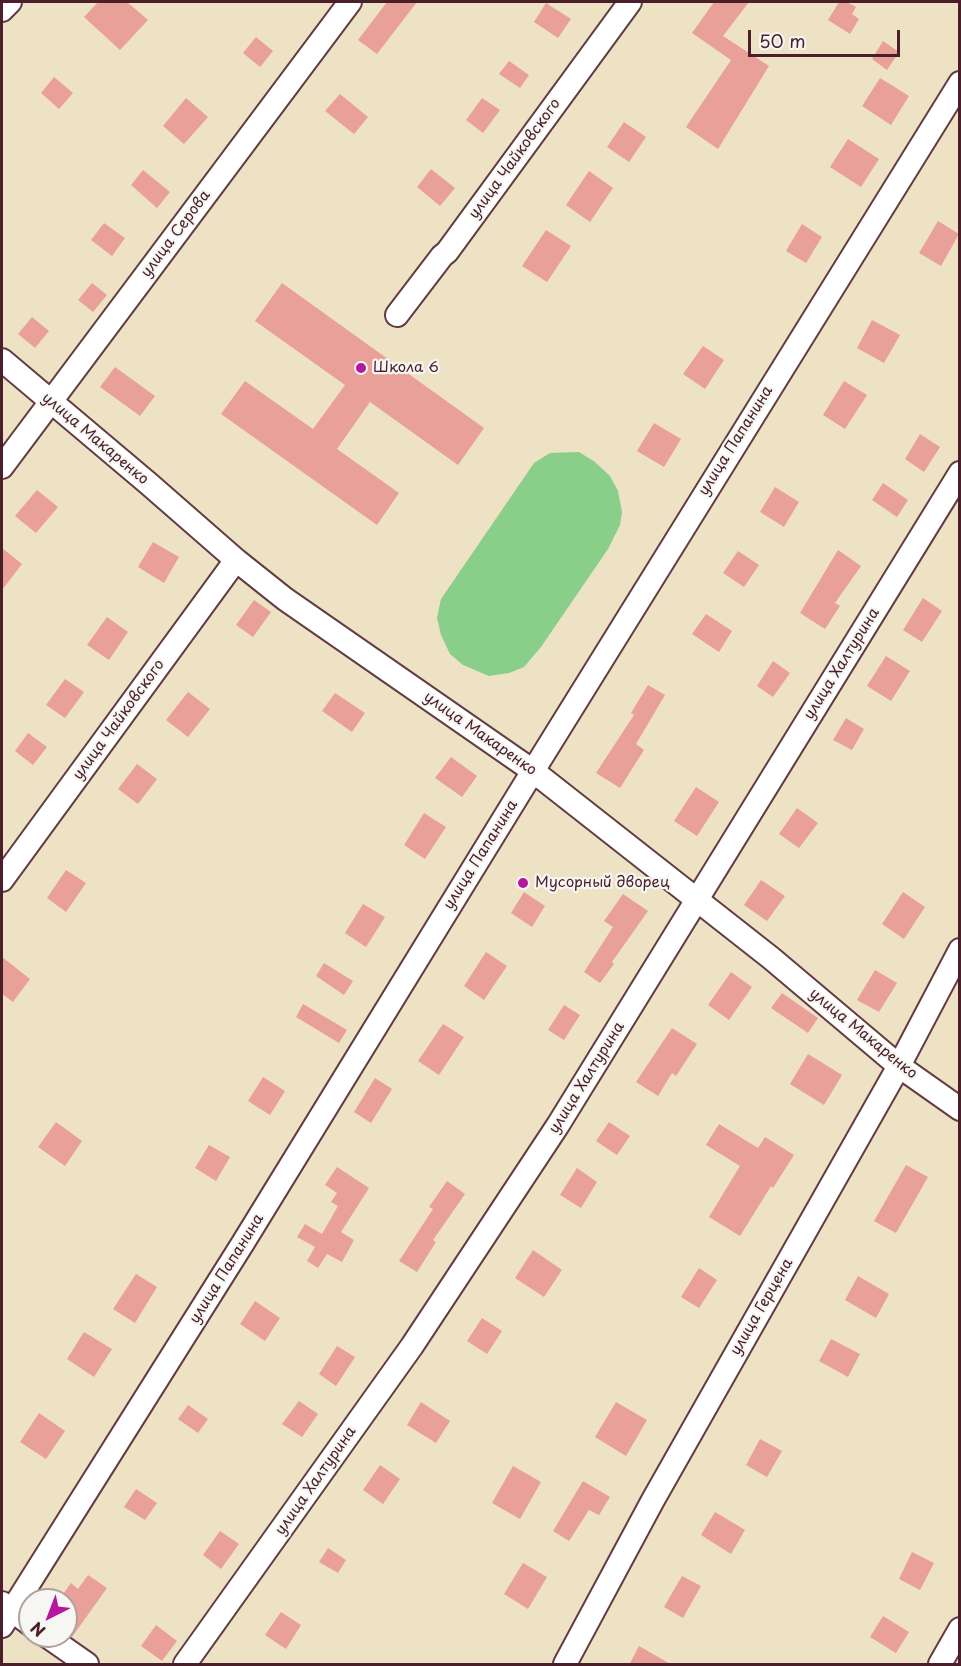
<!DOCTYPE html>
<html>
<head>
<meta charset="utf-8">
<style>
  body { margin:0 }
  #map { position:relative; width:961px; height:1666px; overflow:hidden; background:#ede2c4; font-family:"Playpen Sans",sans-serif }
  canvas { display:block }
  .frame { position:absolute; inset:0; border:3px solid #4a1f2b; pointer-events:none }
  .north { position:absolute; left:18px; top:1588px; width:60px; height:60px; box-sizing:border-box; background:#f6f6f2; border:2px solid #b1a0a2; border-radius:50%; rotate:222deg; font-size:16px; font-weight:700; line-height:24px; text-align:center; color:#4a1f2b }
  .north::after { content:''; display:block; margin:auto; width:21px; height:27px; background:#b5179e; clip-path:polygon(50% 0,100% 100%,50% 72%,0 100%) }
  .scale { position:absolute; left:748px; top:30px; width:152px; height:27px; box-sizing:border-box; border:3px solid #4a1f2b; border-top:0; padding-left:8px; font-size:18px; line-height:21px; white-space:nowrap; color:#4a1f2b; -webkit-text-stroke:4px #f6f6f2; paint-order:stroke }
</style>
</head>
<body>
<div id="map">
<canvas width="961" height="1666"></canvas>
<div class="frame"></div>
<div class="north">N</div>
<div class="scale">50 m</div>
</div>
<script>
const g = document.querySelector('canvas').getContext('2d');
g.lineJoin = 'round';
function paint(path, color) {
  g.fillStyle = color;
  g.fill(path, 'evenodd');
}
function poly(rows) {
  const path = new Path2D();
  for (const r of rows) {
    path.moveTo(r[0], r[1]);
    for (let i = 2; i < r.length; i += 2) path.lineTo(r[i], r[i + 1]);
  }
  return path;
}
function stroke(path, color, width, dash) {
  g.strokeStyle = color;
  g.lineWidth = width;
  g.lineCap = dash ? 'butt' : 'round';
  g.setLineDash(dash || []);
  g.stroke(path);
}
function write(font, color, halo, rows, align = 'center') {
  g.font = font + ' "Playpen Sans",sans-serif';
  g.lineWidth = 4.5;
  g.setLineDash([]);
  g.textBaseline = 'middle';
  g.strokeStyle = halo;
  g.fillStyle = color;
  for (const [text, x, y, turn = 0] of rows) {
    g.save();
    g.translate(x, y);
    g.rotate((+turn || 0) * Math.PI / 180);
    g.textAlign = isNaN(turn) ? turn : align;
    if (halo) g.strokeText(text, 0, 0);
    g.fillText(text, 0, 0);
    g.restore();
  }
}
const green = poly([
  [579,452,595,462,610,476,618,491,622,512,620,525,608,549,541,647,524,667,509,673,489,676,463,665,450,654,441,635,437,618,441,599,534,463,550,453]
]);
const building = poly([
  [98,2,127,2,148,20,120,50,84,17],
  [387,2,417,2,377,54,358,40],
  [714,2,749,2,723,36,769,66,718,149,686,127,731,60,692,33],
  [839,2,847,2,856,7,852,14,859,19,850,34,828,20],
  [546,3,571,19,558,38,534,22],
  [256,37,273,51,260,67,243,53],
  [883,41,899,52,887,70,872,59],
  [509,61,529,75,520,88,499,74],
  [54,77,73,93,59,109,41,93],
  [880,78,909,96,891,125,862,106],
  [340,94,368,117,354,134,325,111],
  [186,98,208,117,184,144,163,126],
  [482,98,500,110,483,133,466,120],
  [624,122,646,137,629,162,607,147],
  [848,139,879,159,861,187,830,167],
  [431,169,455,188,440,206,417,187],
  [143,170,170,192,157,208,131,185],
  [589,171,613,188,590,222,566,205],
  [938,221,959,234,941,266,919,253],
  [104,223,125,238,112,256,91,240],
  [802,224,822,237,806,263,786,251],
  [546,230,571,246,547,282,522,266],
  [92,283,107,295,93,312,78,300],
  [282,283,484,428,458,465,370,402,337,449,399,493,377,525,221,414,245,381,313,429,345,385,255,321],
  [32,317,49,331,35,348,18,334],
  [872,320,900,335,884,363,857,348],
  [703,346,724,360,705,389,683,374],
  [115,367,155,396,140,416,100,387],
  [844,381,867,395,845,429,823,415],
  [654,423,681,439,664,467,637,451],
  [920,434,940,447,924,472,905,459],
  [883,483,908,500,897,517,872,500],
  [775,487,799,502,784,527,760,512],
  [37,490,58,507,36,533,15,516],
  [153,542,179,557,164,583,138,567],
  [2,548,22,564,2,590],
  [838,550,861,566,835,603,840,606,825,629,800,613],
  [738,551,759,565,744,587,723,573],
  [923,598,942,611,922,642,903,630],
  [254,600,271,612,253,637,236,625],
  [706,614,732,631,719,652,692,634],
  [107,617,128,632,109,660,87,645],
  [886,656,910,671,891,701,867,686],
  [773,661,790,673,773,697,757,686],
  [65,679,84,692,65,718,46,705],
  [648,685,665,695,636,744,644,750,620,788,596,773,634,715,631,713],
  [188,692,210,709,188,737,166,720],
  [335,693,365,713,352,732,322,711],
  [846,718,864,729,852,750,833,740],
  [28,733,47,747,33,765,15,751],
  [451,757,477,776,462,797,435,778],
  [137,764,157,779,138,804,118,789],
  [696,787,719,802,697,836,674,821],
  [797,808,818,823,799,848,779,834],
  [424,813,446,827,425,859,404,845],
  [66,870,86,883,66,912,47,898],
  [761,880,785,896,767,921,744,905],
  [524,892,545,906,532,927,511,913],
  [903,892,925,907,904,939,882,924],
  [623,894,648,911,612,962,614,964,600,983,584,972,613,927,604,921],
  [363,904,385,917,366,947,345,933],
  [486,952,507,966,484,1000,464,986],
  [2,957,30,979,13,1002,2,994],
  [324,963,353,981,344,995,316,976],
  [875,970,897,983,879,1012,857,1000],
  [731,972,752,987,729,1020,708,1005],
  [782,993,818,1018,808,1033,771,1008],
  [303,1004,347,1030,339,1043,296,1017],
  [564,1005,580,1015,564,1040,548,1030],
  [443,1024,464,1037,439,1075,418,1061],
  [672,1028,697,1044,676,1076,672,1073,658,1096,636,1082],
  [808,1054,842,1075,824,1105,790,1084],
  [263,1077,285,1091,270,1115,248,1101],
  [375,1078,392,1089,371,1123,354,1112],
  [56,1122,82,1141,65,1166,38,1147],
  [609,1122,630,1136,617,1155,596,1141],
  [719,1124,758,1148,765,1137,794,1155,773,1188,771,1186,740,1236,709,1217,740,1166,706,1145],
  [209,1145,230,1157,216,1181,195,1168],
  [906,1165,928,1177,896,1233,874,1221],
  [337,1167,369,1188,341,1232,354,1240,342,1262,327,1254,318,1268,307,1261,315,1247,297,1237,305,1224,322,1234,338,1206,331,1202,337,1193,325,1185],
  [577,1168,597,1182,581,1208,560,1195],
  [447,1181,465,1194,433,1240,436,1242,417,1272,399,1261,433,1209,429,1207],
  [533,1250,562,1270,544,1297,515,1278],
  [699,1268,717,1280,699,1308,681,1297],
  [136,1274,157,1287,135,1323,113,1309],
  [858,1276,889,1294,876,1318,845,1300],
  [255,1301,280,1318,265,1341,240,1324],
  [482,1318,502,1331,487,1354,467,1341],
  [84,1332,112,1349,94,1377,67,1359],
  [831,1339,860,1354,848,1377,819,1361],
  [337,1346,355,1357,336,1386,319,1374],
  [299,1401,318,1414,302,1437,282,1424],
  [421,1402,450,1421,436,1443,407,1425],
  [616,1402,647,1420,626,1456,595,1437],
  [188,1405,208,1419,198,1433,178,1419],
  [39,1413,65,1431,46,1459,20,1442],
  [760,1439,782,1451,767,1477,746,1465],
  [380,1465,400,1479,383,1504,363,1490],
  [513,1466,541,1482,520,1519,492,1503],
  [583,1481,610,1497,599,1515,589,1510,569,1541,553,1531],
  [136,1489,157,1503,145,1520,124,1507],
  [715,1512,745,1530,731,1554,701,1535],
  [220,1531,239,1544,221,1569,203,1555],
  [328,1548,346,1560,338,1573,319,1562],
  [912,1552,934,1563,920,1590,899,1579],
  [523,1563,547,1577,528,1609,504,1594],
  [88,1575,107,1588,72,1637,66,1633,66,1600,61,1597,71,1583,78,1589],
  [682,1576,701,1586,683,1618,664,1607],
  [281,1612,301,1625,286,1649,265,1635],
  [883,1616,909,1632,896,1653,870,1637],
  [156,1625,177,1641,162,1661,141,1646],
  [639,1646,672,1665,629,1665]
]);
const minor = poly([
  [2,10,10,2],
  [397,315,442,256,447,252,630,2],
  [2,360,149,484,236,560,285,599,533,771,771,958,899,1066,960,1109],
  [2,467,350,2],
  [2,880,236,560],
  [2,1603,30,1624],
  [2,1626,243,1243,533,771,960,83],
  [47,1636,87,1664],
  [185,1664,412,1346,558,1125,960,473],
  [565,1664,653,1500,899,1066,960,950],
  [940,1664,960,1629]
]);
const markers = [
  [361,368,6,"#b5179e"],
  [523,883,6,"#b5179e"]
];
const streetNames = [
  ["улица Чайковского",515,159,-54],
  ["улица Серова",176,234,-53],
  ["улица Макаренко",95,439,40],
  ["улица Папанина",736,441,-58],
  ["улица Халтурина",842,664,-58],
  ["улица Чайковского",119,720,-54],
  ["улица Макаренко",480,734,35],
  ["улица Папанина",481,855,-58],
  ["улица Макаренко",863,1034,39],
  ["улица Халтурина",587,1078,-58],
  ["улица Папанина",227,1269,-58],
  ["улица Герцена",762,1307,-60],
  ["улица Халтурина",316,1481,-55]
];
const poiNames = [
  ["Школа 6",373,368],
  ["Мусорный дворец",535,883]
];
paint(green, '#89cf89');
paint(building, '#e9a099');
stroke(minor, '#623c42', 26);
stroke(minor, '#fff', 22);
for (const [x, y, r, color] of markers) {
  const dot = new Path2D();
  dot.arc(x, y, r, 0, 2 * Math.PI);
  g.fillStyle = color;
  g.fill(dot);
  stroke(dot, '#f6f6f2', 2);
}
write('15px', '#4a1f2b', '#f6f6f2', streetNames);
write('15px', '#4a1f2b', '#f6f6f2', poiNames, 'left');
</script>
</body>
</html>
